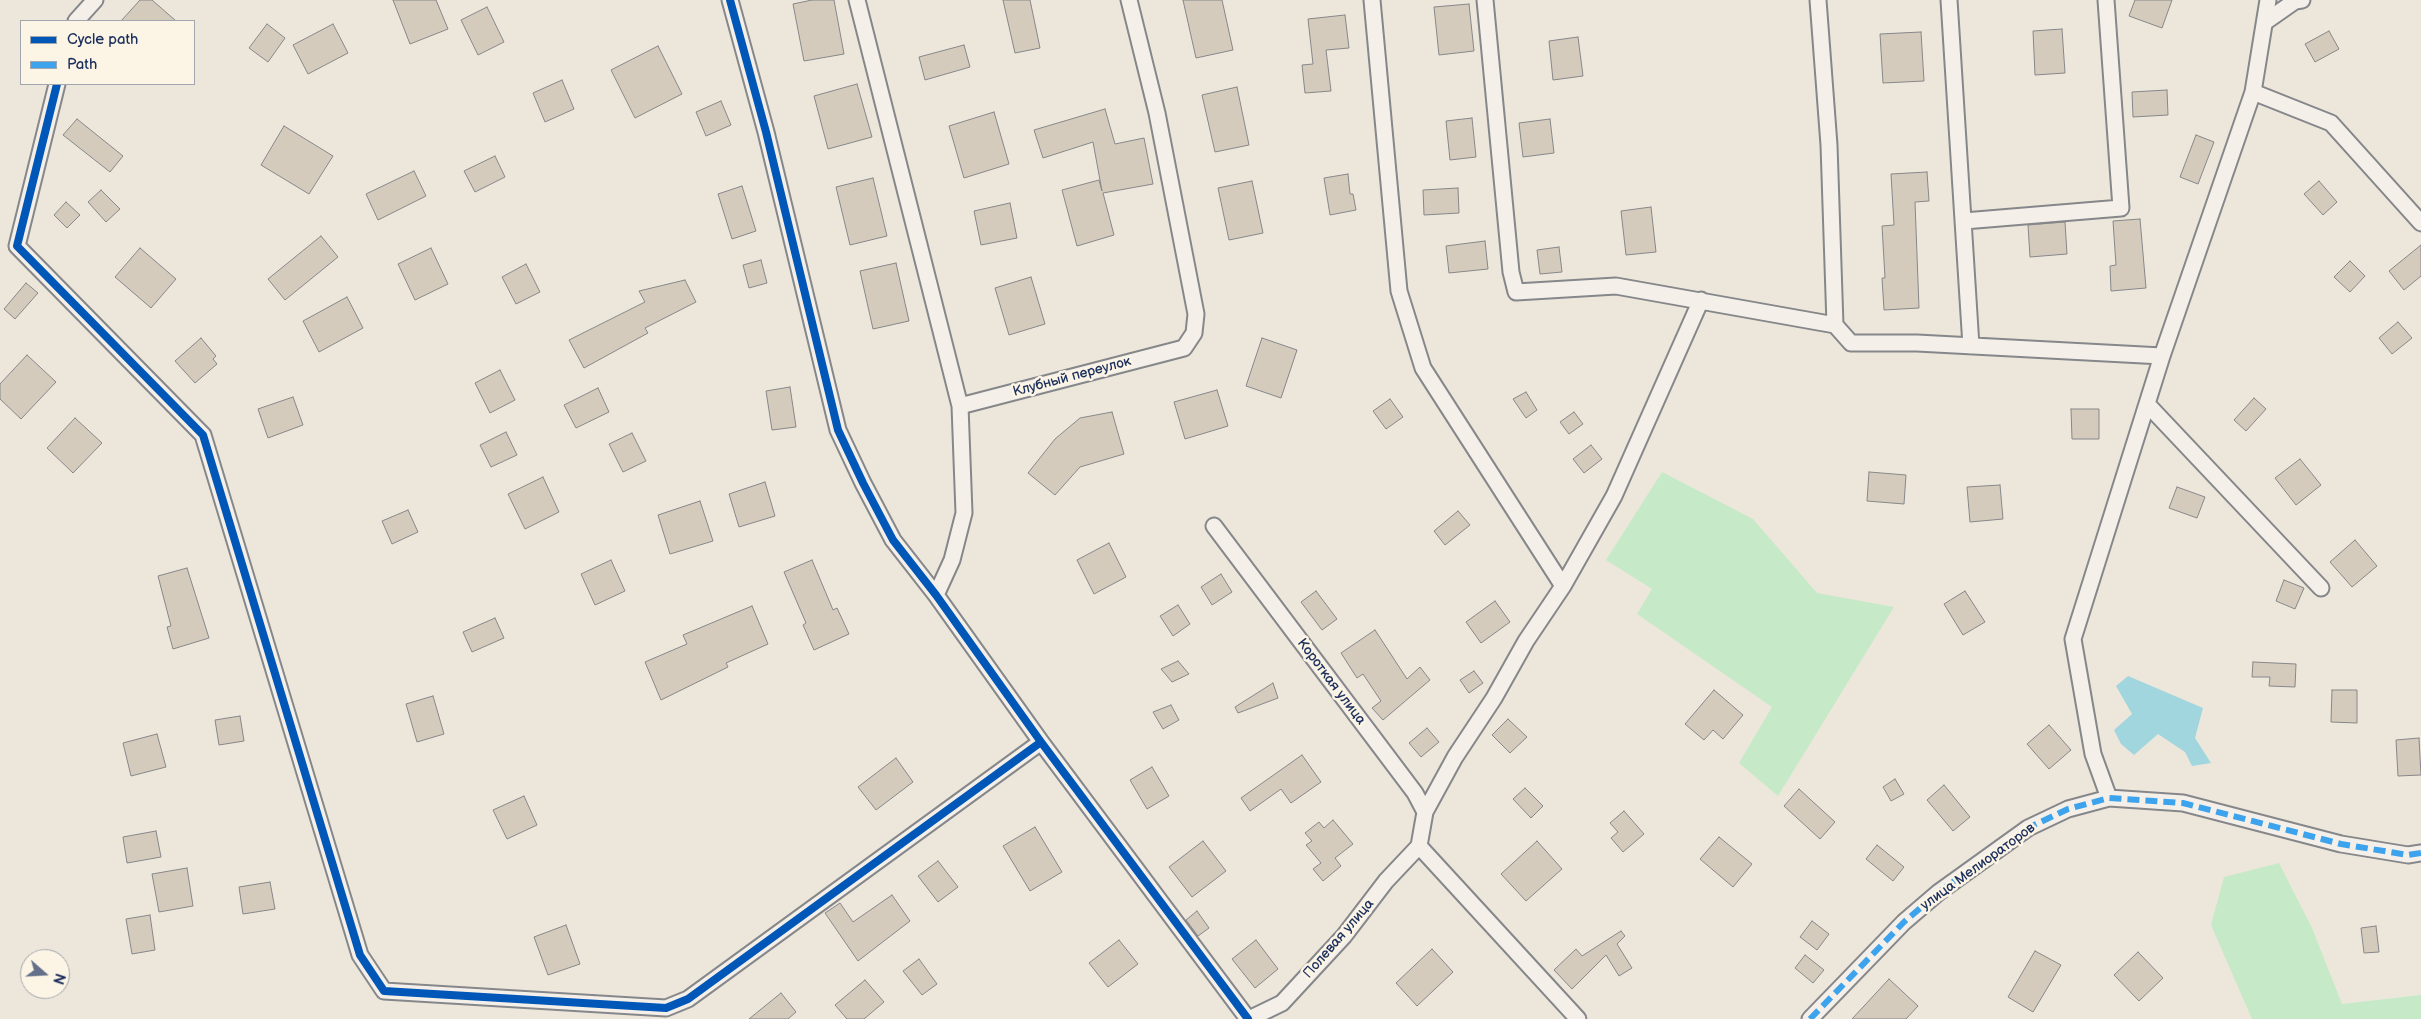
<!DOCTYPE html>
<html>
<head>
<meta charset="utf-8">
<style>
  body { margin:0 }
  #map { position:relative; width:2421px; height:1019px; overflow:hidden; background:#ede7db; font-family:"Balsamiq Sans",sans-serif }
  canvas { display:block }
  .legend { position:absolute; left:20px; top:20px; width:175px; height:65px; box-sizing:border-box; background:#fcf5e5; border:1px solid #a2a6af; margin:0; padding:6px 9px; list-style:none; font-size:15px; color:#1b2f5e }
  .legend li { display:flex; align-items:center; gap:10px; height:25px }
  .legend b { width:25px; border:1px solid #a2a6af }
  .north { position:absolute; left:20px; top:949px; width:50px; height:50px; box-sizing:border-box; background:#fcf5e5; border:1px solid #a2a6af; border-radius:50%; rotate:109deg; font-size:14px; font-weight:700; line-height:20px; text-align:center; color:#1b2f5e }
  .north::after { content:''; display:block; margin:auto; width:18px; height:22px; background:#646f8a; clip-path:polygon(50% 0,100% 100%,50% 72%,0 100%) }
</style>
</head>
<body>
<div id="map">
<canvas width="2421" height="1019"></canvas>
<ul class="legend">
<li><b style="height:6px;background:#0057b8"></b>Cycle path</li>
<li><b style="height:6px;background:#3da3ed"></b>Path</li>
</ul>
<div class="north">N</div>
</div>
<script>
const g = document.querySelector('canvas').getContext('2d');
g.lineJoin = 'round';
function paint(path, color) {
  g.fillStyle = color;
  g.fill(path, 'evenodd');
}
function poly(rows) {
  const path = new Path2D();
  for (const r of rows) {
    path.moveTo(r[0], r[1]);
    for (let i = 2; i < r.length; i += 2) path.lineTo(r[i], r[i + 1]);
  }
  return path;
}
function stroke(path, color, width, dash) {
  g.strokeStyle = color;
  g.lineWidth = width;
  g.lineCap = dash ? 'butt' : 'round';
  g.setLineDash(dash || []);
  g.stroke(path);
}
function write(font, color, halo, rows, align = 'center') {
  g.font = font + ' "Balsamiq Sans",sans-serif';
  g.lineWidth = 5;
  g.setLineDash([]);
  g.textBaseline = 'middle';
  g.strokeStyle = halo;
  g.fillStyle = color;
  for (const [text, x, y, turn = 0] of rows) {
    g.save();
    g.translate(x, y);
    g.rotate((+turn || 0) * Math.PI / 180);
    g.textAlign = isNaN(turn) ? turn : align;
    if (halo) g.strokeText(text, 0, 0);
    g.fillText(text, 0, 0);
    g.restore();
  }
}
const green = poly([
  [1662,472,1753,519,1817,593,1894,607,1778,796,1739,763,1772,707,1637,614,1652,589,1606,560],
  [2279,863,2312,928,2342,1004,2421,995,2421,1019,2252,1019,2211,925,2224,877]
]);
const water = poly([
  [2128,676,2203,708,2195,738,2211,763,2192,766,2185,752,2158,734,2134,755,2121,744,2114,730,2132,714,2116,686]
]);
const building = poly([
  [140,0,152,0,176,21,121,21,140,0],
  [393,0,436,0,448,29,410,44,393,0],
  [812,0,834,0,844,54,804,61,793,4,812,0],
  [1003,0,1030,0,1040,48,1015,53,1003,0],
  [1183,0,1222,0,1233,50,1196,58,1183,0],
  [2135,0,2172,0,2162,28,2129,16,2135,0],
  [1469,4,1474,51,1439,55,1434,7,1469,4],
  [487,7,504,42,478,55,461,20,487,7],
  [1345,15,1349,48,1326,50,1331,91,1305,93,1302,65,1313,64,1308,19,1345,15],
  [267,24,285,38,268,62,249,48,267,24],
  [333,24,348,53,308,74,293,45,333,24],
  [2062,29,2065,73,2035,75,2033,31,2062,29],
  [2329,31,2339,49,2315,62,2305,44,2329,31],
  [1921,32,1924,81,1883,83,1880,34,1921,32],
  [1578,37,1583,76,1553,80,1549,41,1578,37],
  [964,45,970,67,925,80,919,57,964,45],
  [658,46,682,94,635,118,611,70,658,46],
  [562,80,574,109,545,122,533,93,562,80],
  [857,84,872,137,828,149,814,96,857,84],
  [1237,87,1249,145,1215,152,1202,95,1237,87],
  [2167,90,2168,115,2133,117,2132,92,2167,90],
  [721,101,731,125,706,136,696,112,721,101],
  [1105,109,1115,144,1144,138,1153,184,1103,193,1114,235,1077,246,1062,190,1099,180,1102,191,1093,142,1043,158,1034,130,1105,109],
  [994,112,1009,164,964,178,949,126,994,112],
  [1472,118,1476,157,1450,160,1446,121,1472,118],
  [77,119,123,156,110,172,63,135,77,119],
  [1550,119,1554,153,1523,157,1519,123,1550,119],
  [284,126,333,156,309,194,261,165,284,126],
  [2196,135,2214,142,2198,184,2180,177,2196,135],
  [495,156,505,177,475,192,464,171,495,156],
  [414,171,426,196,378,220,366,194,414,171],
  [1927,172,1929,201,1915,202,1919,308,1884,310,1882,278,1885,278,1882,226,1894,225,1891,174,1927,172],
  [1348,174,1350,194,1353,194,1356,210,1330,215,1324,178,1348,174],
  [873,178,887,236,850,245,836,187,873,178],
  [1252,181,1263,233,1229,240,1218,188,1252,181],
  [2319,181,2337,202,2323,215,2304,194,2319,181],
  [742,186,756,231,732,239,718,194,742,186],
  [1458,188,1459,213,1424,215,1423,190,1458,188],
  [101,190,120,209,106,222,88,202,101,190],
  [66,202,80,215,67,228,54,215,66,202],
  [1010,203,1017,238,981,245,974,211,1010,203],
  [1651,207,1656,252,1626,255,1621,211,1651,207],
  [2140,219,2146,288,2111,291,2110,266,2116,265,2113,221,2140,219],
  [2065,222,2067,254,2030,257,2028,225,2065,222],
  [321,236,338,257,285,300,268,279,321,236],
  [1485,241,1488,269,1449,273,1446,246,1485,241],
  [2421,245,2421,276,2404,290,2389,271,2421,245],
  [1559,247,1562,272,1540,274,1537,250,1559,247],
  [140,248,176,279,151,308,115,277,140,248],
  [431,248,448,284,415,300,398,264,431,248],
  [761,260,767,283,749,288,743,265,761,260],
  [2350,261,2365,276,2350,292,2334,277,2350,261],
  [896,263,909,321,873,329,860,271,896,263],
  [526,264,540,292,516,304,502,277,526,264],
  [1031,277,1045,324,1009,335,995,288,1031,277],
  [685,280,696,302,645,328,648,333,584,368,569,340,645,302,639,291,685,280],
  [26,283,38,293,15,319,4,309,26,283],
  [347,297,363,328,319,352,303,321,347,297],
  [2398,322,2412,338,2392,354,2379,338,2398,322],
  [201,338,216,356,213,359,217,364,195,383,175,361,201,338],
  [1262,338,1297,350,1281,398,1246,386,1262,338],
  [27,355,56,382,21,419,0,399,0,384,27,355],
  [500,370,515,400,490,413,475,383,500,370],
  [790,387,796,427,772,430,766,391,790,387],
  [598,388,609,412,576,428,564,405,598,388],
  [1217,390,1228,426,1185,439,1174,402,1217,390],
  [1526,392,1537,410,1526,418,1513,399,1526,392],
  [293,397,303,425,268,438,258,409,293,397],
  [2254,398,2266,409,2246,431,2234,420,2254,398],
  [1390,399,1403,417,1386,429,1373,411,1390,399],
  [2071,409,2099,409,2099,439,2072,439,2071,409],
  [1112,412,1124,454,1080,467,1055,495,1028,473,1055,439,1080,418,1112,412],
  [1574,412,1583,424,1569,434,1560,422,1574,412],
  [75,418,102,443,73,473,47,448,75,418],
  [506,432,517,455,491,467,480,445,506,432],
  [632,433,646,461,623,472,609,444,632,433],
  [1591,445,1602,459,1584,473,1573,459,1591,445],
  [2300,459,2321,485,2296,505,2275,478,2300,459],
  [1869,472,1906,475,1904,504,1867,501,1869,472],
  [543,477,559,512,525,529,508,494,543,477],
  [765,482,775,516,739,527,729,494,765,482],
  [2000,485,2003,519,1970,522,1967,487,2000,485],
  [2177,487,2205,497,2197,518,2169,508,2177,487],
  [700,501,713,541,670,554,658,515,700,501],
  [408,510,418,532,392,544,382,521,408,510],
  [1458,511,1470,525,1445,545,1434,531,1458,511],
  [2355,540,2377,566,2352,587,2330,562,2355,540],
  [1109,543,1126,577,1094,594,1077,560,1109,543],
  [611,560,625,591,595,605,581,574,611,560],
  [812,560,833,610,837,608,849,634,814,650,803,625,806,623,784,572,812,560],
  [187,568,209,638,173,649,167,627,171,626,158,576,187,568],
  [1221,574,1232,592,1212,605,1201,587,1221,574],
  [2284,580,2304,588,2295,609,2276,601,2284,580],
  [1316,591,1337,619,1322,630,1301,602,1316,591],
  [1965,591,1985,622,1963,635,1944,604,1965,591],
  [1495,601,1510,622,1481,643,1466,622,1495,601],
  [1178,605,1190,624,1173,636,1160,616,1178,605],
  [752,606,768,644,726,663,728,667,661,700,645,662,687,644,683,635,752,606],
  [495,618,504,638,472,652,463,632,495,618],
  [1375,630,1407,679,1420,667,1430,680,1383,720,1372,708,1381,701,1363,674,1357,678,1341,653,1375,630],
  [1178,661,1189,674,1172,682,1161,669,1178,661],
  [2253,662,2296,664,2295,687,2269,686,2270,677,2252,677,2253,662],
  [1474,671,1483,683,1469,693,1460,680,1474,671],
  [1273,683,1278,698,1238,713,1235,707,1273,683],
  [1714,690,1743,715,1723,739,1713,730,1704,740,1685,724,1714,690],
  [2332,690,2357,690,2357,723,2331,722,2332,690],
  [433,696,444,734,417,742,406,704,433,696],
  [1171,705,1179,720,1163,729,1153,712,1171,705],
  [240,716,244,741,219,745,215,720,240,716],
  [1508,719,1527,737,1510,753,1492,735,1508,719],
  [2049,725,2071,750,2049,769,2027,744,2049,725],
  [1427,728,1439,742,1421,757,1409,743,1427,728],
  [157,734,166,767,131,776,123,743,157,734],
  [2419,738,2421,775,2398,776,2396,740,2419,738],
  [1302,755,1321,782,1291,803,1281,789,1250,811,1241,798,1302,755],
  [896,758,913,782,876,810,858,787,896,758],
  [1152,767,1169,796,1147,809,1130,780,1152,767],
  [1895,779,1904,794,1891,801,1883,787,1895,779],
  [1944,785,1970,817,1953,831,1927,800,1944,785],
  [1525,788,1543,806,1531,818,1513,799,1525,788],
  [1799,789,1835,822,1820,839,1784,806,1799,789],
  [524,796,537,825,507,839,493,810,524,796],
  [1624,811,1644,834,1623,852,1611,838,1618,832,1610,823,1624,811],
  [1333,820,1353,844,1335,858,1341,866,1323,881,1313,869,1321,863,1306,845,1312,841,1305,833,1319,822,1324,828,1333,820],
  [1035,827,1062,872,1030,891,1003,846,1035,827],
  [156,831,161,857,127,863,123,837,156,831],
  [1719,837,1752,864,1733,887,1700,859,1719,837],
  [1203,841,1226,871,1192,897,1169,867,1203,841],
  [1537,841,1562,869,1526,901,1501,874,1537,841],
  [1877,845,1904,867,1893,881,1866,859,1877,845],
  [938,861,958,887,938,902,918,876,938,861],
  [187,868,193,906,159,912,152,874,187,868],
  [270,882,275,909,243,914,239,887,270,882],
  [892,895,910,921,858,961,825,913,840,903,853,922,892,895],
  [1197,911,1209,928,1198,936,1186,920,1197,911],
  [150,915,155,950,132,954,126,919,150,915],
  [1812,921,1829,934,1817,950,1800,937,1812,921],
  [566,925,580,964,548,975,534,937,566,925],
  [2376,926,2379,952,2364,953,2361,928,2376,926],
  [1621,931,1625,936,1617,944,1632,968,1619,976,1606,955,1572,989,1554,970,1576,949,1582,956,1621,931],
  [1119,940,1138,964,1108,987,1089,963,1119,940],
  [1256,940,1278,969,1255,988,1232,959,1256,940],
  [1432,949,1453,972,1417,1006,1396,983,1432,949],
  [2035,951,2061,965,2033,1012,2008,997,2035,951],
  [2138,952,2163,978,2139,1001,2114,975,2138,952],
  [1805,955,1824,970,1813,983,1795,968,1805,955],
  [919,959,937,984,922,995,903,971,919,959],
  [1889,979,1918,1006,1906,1019,1852,1019,1889,979],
  [865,980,884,1002,864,1019,847,1019,835,1005,865,980],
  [781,993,796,1012,788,1019,749,1019,781,993]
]);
const minor = poly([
  [730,0,766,132,838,430,863,483,893,540,936,595,1041,742,1248,1019],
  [857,0,960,406,964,513,952,560,936,595],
  [1372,0,1399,291,1423,368,1563,586],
  [1485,0,1511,272,1516,292,1616,286,1835,325,1851,343,1917,343,2162,356],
  [1818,0,1829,145,1835,325],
  [1949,0,1971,346],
  [76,21,95,0],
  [2265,22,2295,1,2302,0],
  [57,84,17,246,203,435,360,955,384,991,666,1008,688,999,1041,742],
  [2253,92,2331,123,2421,223],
  [1964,221,2121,208,2106,0],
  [2148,405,2321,588],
  [960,406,1184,348,1194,333,1196,314,1157,113,1129,0],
  [1214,526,1415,793,1425,812,1419,846],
  [2109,798,2093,754,2073,639,2162,356,2253,92,2268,0],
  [1425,812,1455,757,1494,698,1526,641,1563,586,1614,496,1701,300],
  [1419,846,1578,1019],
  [1249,1019,1282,1003,1344,936,1386,881,1419,846],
  [1810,1019,1904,922,1939,892,2028,828,2068,809,2109,798,2183,803,2341,844,2408,855,2421,853]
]);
const quiet = poly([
  [1810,1019,1904,922,1939,892,2028,828,2068,809,2109,798,2183,803,2341,844,2408,855,2421,853]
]);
const cycleway = poly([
  [730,0,766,132,838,430,863,483,893,540,936,595,1041,742,1248,1019],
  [57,84,17,246,203,435,360,955,384,991,666,1008,688,999,1041,742]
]);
const streetNames = [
  ["Клубный переулок",1072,377,-15],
  ["Короткая улица",1331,682,53],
  ["улица Мелиораторов",1978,867,-36],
  ["Полевая улица",1339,939,-49]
];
paint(green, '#c6e9c7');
paint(water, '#a1d6df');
paint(building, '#d5cbbd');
stroke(building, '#86878a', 1);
stroke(minor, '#86878a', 19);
stroke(minor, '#f4f0e9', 15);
stroke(quiet, '#3da3ed', 6, [12, 6]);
stroke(cycleway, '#0057b8', 8);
write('14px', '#1b2f5e', '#fcf5e5', streetNames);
</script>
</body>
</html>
